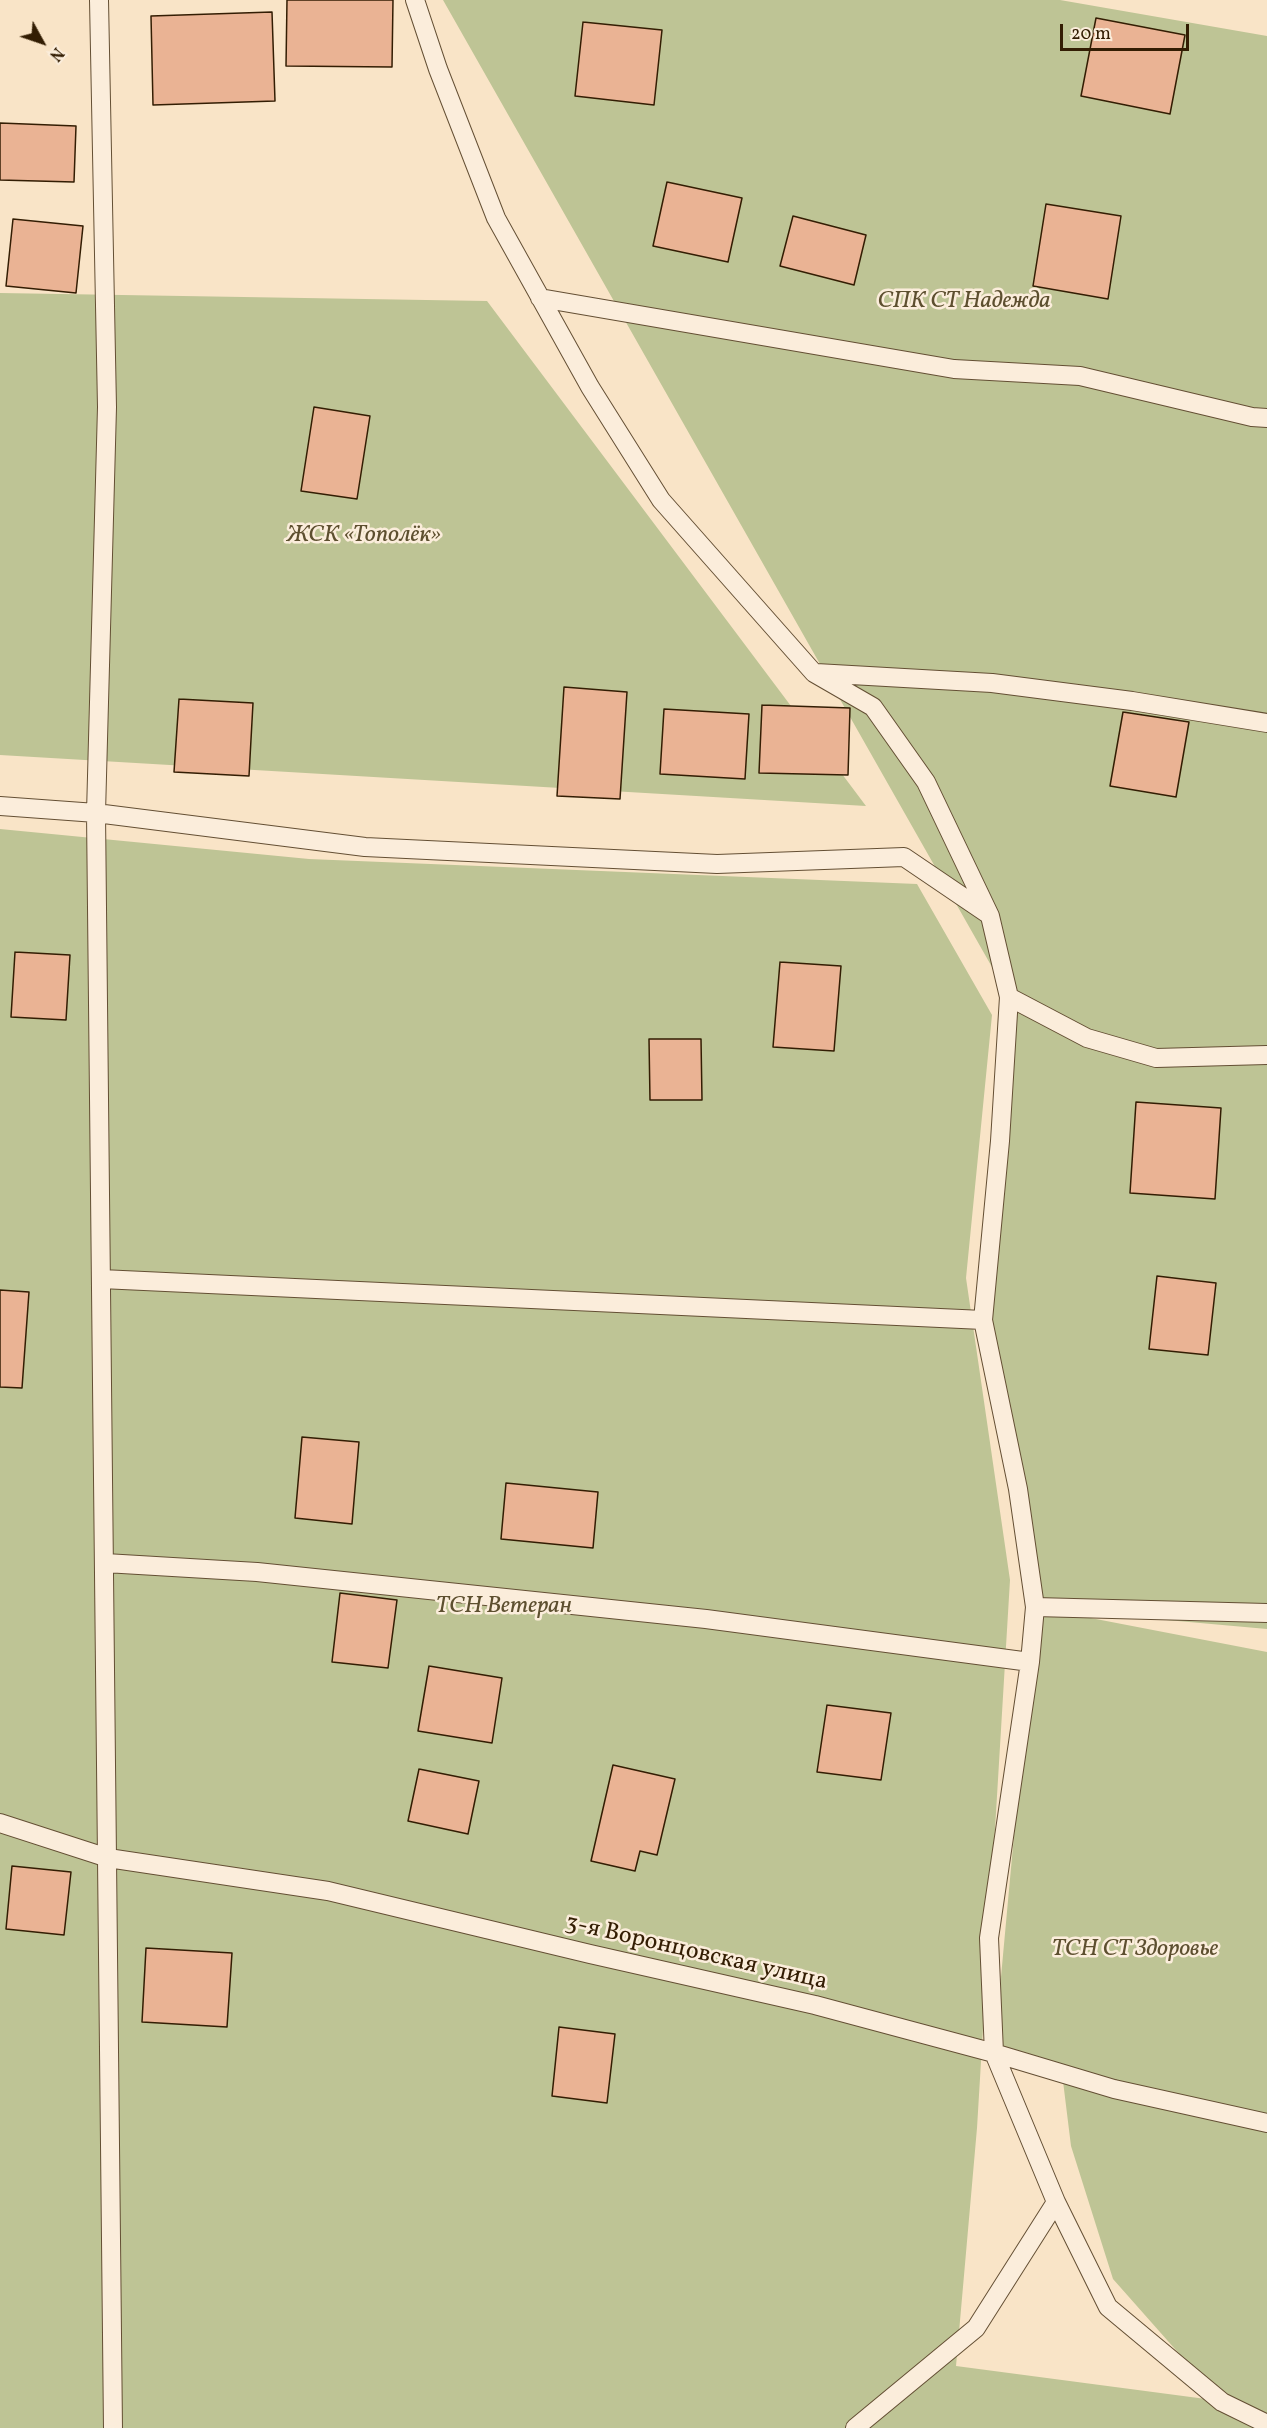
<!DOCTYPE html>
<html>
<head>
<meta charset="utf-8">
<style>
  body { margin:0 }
  #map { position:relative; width:1267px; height:2428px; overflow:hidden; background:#f9e4c7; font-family:Vollkorn,serif }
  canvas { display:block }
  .north { position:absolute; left:12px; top:12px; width:60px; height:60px; -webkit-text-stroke:4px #fbeddb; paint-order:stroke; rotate:130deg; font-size:16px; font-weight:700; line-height:24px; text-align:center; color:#331d03 }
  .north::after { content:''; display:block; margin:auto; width:21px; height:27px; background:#331d03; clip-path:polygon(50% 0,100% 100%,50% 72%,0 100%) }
  .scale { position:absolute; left:1060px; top:24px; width:129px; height:27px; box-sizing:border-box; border:3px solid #331d03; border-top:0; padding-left:8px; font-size:18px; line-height:21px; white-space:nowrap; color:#331d03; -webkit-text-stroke:4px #fbeddb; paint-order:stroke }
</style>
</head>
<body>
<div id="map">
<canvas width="1267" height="2428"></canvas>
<div class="north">N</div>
<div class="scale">20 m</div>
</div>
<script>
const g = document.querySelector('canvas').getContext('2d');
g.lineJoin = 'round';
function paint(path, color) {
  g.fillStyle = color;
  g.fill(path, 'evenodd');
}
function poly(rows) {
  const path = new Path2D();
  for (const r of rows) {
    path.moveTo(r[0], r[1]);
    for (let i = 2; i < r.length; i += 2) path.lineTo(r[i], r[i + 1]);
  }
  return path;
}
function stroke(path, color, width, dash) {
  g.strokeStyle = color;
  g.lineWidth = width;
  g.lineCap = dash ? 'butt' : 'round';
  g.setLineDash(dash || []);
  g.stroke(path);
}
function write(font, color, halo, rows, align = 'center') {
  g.font = font + ' Vollkorn,serif';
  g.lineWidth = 5;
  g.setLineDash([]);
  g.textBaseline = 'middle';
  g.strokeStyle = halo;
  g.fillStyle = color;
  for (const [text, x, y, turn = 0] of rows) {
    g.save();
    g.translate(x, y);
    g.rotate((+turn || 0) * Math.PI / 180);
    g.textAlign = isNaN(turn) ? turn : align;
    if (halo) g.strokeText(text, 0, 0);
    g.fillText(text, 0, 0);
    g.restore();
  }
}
const green = poly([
  [443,0,1060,0,1267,36,1267,1629,1044,1609,1267,1652,1267,2428,0,2428,0,829,309,859,917,884,992,1015,966,1278,1010,1580,977,2128,956,2366,1221,2401,1113,2279,1071,2146,1062,2073,994,2053,1035,1607,983,1320,1009,997],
  [0,293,487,301,866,806,0,755]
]);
const building = poly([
  [287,0,393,0,392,67,286,66,287,0],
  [272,12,275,101,153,105,151,16,272,12],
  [1096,18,1185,35,1170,114,1081,96,1096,18],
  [583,22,662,30,654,105,575,96,583,22],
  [0,123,76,126,74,182,0,180,0,123],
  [667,182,742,198,728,262,653,246,667,182],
  [1046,204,1121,216,1108,299,1033,286,1046,204],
  [793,216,866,235,854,285,780,266,793,216],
  [13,219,83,226,76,293,6,286,13,219],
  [314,407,370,416,357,499,301,491,314,407],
  [564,687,627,692,620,799,557,796,564,687],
  [179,699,253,703,249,776,174,772,179,699],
  [762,705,850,708,848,775,759,773,762,705],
  [664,709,749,714,745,779,660,774,664,709],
  [1123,712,1189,722,1176,797,1110,786,1123,712],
  [15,952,70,955,66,1020,11,1017,15,952],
  [780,962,841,966,834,1051,773,1047,780,962],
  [649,1039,701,1039,702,1100,650,1100,649,1039],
  [1136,1102,1221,1108,1215,1199,1130,1193,1136,1102],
  [1157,1276,1216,1283,1208,1355,1149,1349,1157,1276],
  [0,1290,29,1292,22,1388,0,1387,0,1290],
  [302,1437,359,1442,352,1524,295,1518,302,1437],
  [506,1483,598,1492,593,1548,501,1539,506,1483],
  [340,1593,397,1600,388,1668,332,1662,340,1593],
  [429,1666,502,1678,492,1743,418,1731,429,1666],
  [827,1705,891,1713,881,1780,817,1772,827,1705],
  [613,1765,675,1779,657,1855,640,1851,635,1871,591,1861,613,1765],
  [419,1769,479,1781,468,1834,408,1821,419,1769],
  [12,1866,71,1872,64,1935,6,1929,12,1866],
  [146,1948,232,1953,227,2027,142,2022,146,1948],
  [559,2027,615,2034,607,2103,552,2096,559,2027]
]);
const service = poly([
  [99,0,107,407,96,813,113,2428],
  [415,0,438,69,496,218,590,387,661,500,814,673,873,707,926,782,990,916,1009,997,1000,1141,983,1320,1018,1489,1035,1607,1030,1662,989,1938,994,2053,1056,2202,976,2328,855,2428],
  [540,298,954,369,1080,376,1252,417,1267,418],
  [816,673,992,683,1132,701,1267,723],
  [0,806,96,813,365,847,717,864,904,857,988,914],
  [1009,997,1087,1038,1156,1058,1267,1055],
  [101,1279,983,1320],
  [105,1563,257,1572,706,1619,1030,1662],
  [1035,1607,1267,1613],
  [0,1823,108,1858,328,1891,590,1954,815,2005,994,2053,1114,2089,1267,2123],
  [1056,2202,1108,2307,1222,2402,1267,2424]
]);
const parkNames = [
  ["СПК СТ Надежда",964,303],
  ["ЖСК «Тополёк»",364,537],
  ["ТСН Ветеран",504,1608],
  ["ТСН СТ Здоровье",1135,1951]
];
const streetNames = [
  ["3-я Воронцовская улица",696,1954,13]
];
paint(green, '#bec495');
paint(building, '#eab394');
stroke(building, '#331d03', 1.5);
stroke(service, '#644f34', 20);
stroke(service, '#fbeddb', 18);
write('italic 24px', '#5d4f2f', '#fbeddb', parkNames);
write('24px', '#331d03', '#fbeddb', streetNames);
</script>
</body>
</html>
